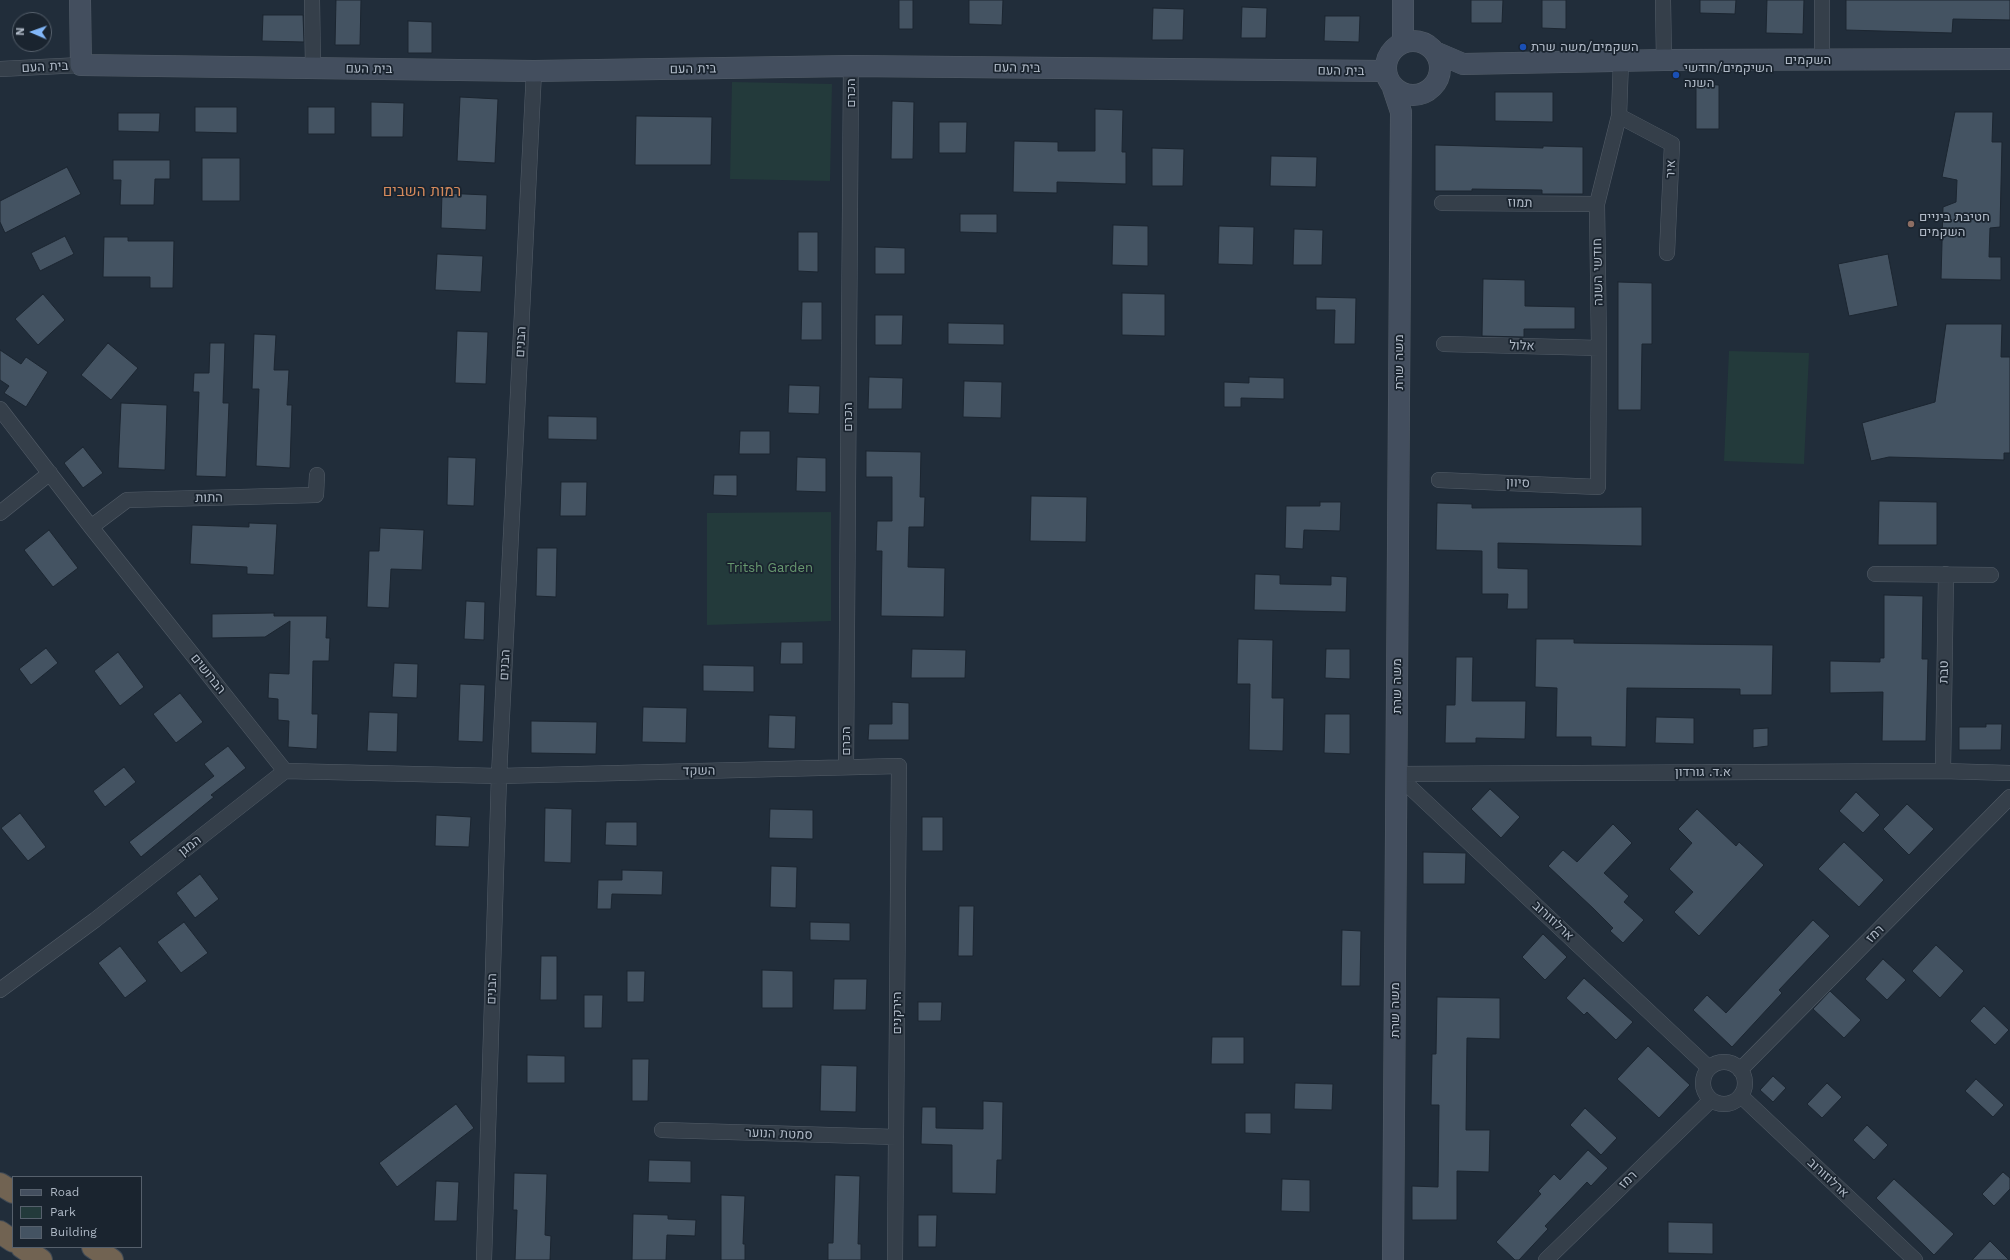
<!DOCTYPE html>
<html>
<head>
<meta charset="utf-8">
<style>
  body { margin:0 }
  #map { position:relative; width:2010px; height:1260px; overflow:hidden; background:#212d3a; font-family:"Work Sans",sans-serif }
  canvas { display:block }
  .legend { position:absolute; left:12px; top:1176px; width:130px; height:72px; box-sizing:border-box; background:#1a242f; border:1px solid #56606c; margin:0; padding:5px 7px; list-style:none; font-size:12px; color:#b0bac7 }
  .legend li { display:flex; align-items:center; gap:8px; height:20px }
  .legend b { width:20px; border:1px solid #56606c }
  .north { position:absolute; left:12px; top:12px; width:40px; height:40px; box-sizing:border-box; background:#1a242f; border:1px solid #56606c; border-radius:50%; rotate:272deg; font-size:11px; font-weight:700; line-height:16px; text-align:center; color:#b0bac7 }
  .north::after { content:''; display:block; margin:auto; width:14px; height:18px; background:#82b7f9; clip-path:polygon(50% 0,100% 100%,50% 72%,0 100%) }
</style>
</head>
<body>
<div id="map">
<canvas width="2010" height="1260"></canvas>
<ul class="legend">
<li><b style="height:5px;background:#434e5e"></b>Road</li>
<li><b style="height:11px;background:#233a3b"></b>Park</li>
<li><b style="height:11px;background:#445362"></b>Building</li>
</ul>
<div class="north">N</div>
</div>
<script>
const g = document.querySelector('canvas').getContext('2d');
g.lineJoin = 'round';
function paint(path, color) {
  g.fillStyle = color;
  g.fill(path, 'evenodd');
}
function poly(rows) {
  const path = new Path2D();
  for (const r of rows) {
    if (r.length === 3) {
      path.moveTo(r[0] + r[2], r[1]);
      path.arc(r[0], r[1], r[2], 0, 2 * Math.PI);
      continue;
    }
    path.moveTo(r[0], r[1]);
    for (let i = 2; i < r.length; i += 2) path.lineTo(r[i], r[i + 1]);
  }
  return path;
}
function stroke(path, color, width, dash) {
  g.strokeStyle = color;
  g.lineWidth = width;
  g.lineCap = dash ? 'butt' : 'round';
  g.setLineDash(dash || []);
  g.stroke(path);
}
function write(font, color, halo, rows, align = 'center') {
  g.font = font + ' "Work Sans",Heebo,sans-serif';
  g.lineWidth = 3.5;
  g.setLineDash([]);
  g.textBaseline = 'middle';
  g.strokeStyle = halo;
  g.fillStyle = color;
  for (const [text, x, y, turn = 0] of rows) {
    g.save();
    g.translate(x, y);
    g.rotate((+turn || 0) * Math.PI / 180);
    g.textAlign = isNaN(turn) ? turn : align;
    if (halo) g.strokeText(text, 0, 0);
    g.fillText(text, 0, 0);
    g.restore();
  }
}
const green = poly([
  [732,82,832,84,830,181,730,179],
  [1729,351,1809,353,1804,464,1724,461],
  [831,512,831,621,707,625,707,513]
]);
const building = poly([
  [336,0,361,0,360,45,335,45,336,0],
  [899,0,913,0,913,29,899,29,899,0],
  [969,0,1003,0,1002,25,969,24,969,0],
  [1471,0,1503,0,1502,23,1471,23,1471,0],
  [1542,0,1566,0,1566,29,1542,28,1542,0],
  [1700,0,1736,0,1735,14,1700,13,1700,0],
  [1767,0,1804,0,1803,34,1766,33,1767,0],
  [1846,0,2010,0,2010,20,1953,19,1952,33,1846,30,1846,0],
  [1242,7,1267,8,1266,38,1241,38,1242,7],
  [1153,8,1184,9,1183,40,1152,40,1153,8],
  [263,15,303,15,304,42,262,41,263,15],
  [1325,16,1360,16,1359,42,1324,41,1325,16],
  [408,21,432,22,432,53,408,53,408,21],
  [1696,84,1719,85,1719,129,1696,129,1696,84],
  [1495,92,1553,92,1553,122,1495,121,1495,92],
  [460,97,498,99,495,163,457,161,460,97],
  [892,101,914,102,913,159,891,159,892,101],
  [371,102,404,103,403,137,371,137,371,102],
  [195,107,237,107,237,133,195,132,195,107],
  [308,107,335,107,335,134,308,134,308,107],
  [1095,109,1123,110,1122,152,1126,152,1126,184,1057,182,1057,193,1013,192,1014,141,1058,142,1058,151,1095,151,1095,109],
  [1955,112,1993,112,1992,142,2002,142,2000,227,1990,228,1989,257,2001,257,2001,280,1941,279,1943,207,1956,202,1957,180,1942,177,1955,112],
  [118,113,160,113,159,132,118,131,118,113],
  [636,116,712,117,711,165,635,165,636,116],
  [939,122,967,122,966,153,939,153,939,122],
  [1435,145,1543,148,1543,146,1583,147,1583,194,1542,194,1542,190,1472,189,1472,191,1435,191,1435,145],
  [1152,148,1184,149,1183,186,1152,186,1152,148],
  [1271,156,1317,157,1316,187,1270,186,1271,156],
  [202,158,240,158,240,201,202,201,202,158],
  [113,160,170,160,170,179,155,179,154,205,120,205,121,180,113,180,113,160],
  [67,167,81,194,5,233,0,222,0,201,67,167],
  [442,193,487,195,486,230,441,228,442,193],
  [960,214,997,214,997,233,960,232,960,214],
  [1113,225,1148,226,1148,266,1112,265,1113,225],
  [1219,226,1254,227,1253,265,1218,264,1219,226],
  [1294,229,1323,230,1322,265,1293,265,1294,229],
  [798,232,818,232,818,272,798,271,798,232],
  [65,236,74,254,40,271,31,253,65,236],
  [104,237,128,237,128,241,174,241,173,288,150,288,150,277,103,277,104,237],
  [875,247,905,248,905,274,875,274,875,247],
  [437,254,483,256,481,292,435,290,437,254],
  [1888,254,1898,306,1849,316,1838,264,1888,254],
  [1483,279,1525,280,1525,306,1575,307,1575,329,1524,329,1524,337,1482,336,1483,279],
  [1618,282,1652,283,1652,344,1642,344,1641,410,1618,410,1618,282],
  [1122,293,1165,294,1165,336,1122,335,1122,293],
  [43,294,65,320,38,345,15,319,43,294],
  [1316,297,1356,298,1355,344,1334,344,1335,310,1316,310,1316,297],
  [802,302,822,302,822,340,801,340,802,302],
  [875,315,903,315,902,345,875,345,875,315],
  [948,323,1004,324,1004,345,948,344,948,323],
  [1946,324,2002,324,2001,357,2010,357,2010,453,2004,453,2004,460,1889,457,1871,461,1862,423,1935,402,1946,324],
  [457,331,488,332,486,384,455,383,457,331],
  [254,334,276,335,274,370,289,370,287,405,292,405,290,468,256,466,259,389,252,389,254,334],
  [108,343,138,368,111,400,81,375,108,343],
  [210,343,225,343,223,403,229,403,226,477,196,476,199,392,193,392,194,373,209,373,210,343],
  [0,350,21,364,26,357,48,372,26,407,4,393,9,386,0,380,0,350],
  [869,377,903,378,902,409,868,409,869,377],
  [1249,377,1284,378,1284,399,1241,398,1241,407,1224,407,1224,382,1249,383,1249,377],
  [964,381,1002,382,1001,418,963,417,964,381],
  [789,385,820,386,819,414,788,413,789,385],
  [121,403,167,405,165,470,118,468,121,403],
  [548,416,597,417,597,440,548,439,548,416],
  [740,431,770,431,770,454,739,454,740,431],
  [83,447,103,473,83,488,64,463,83,447],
  [866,451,921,452,920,497,925,497,924,527,909,527,908,567,945,568,944,617,881,616,882,551,876,551,877,521,892,521,892,477,866,477,866,451],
  [448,457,476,458,474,506,447,505,448,457],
  [797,457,826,458,826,492,796,491,797,457],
  [714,475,737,475,737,496,713,495,714,475],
  [561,482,587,482,586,516,560,516,561,482],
  [1031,496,1087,497,1086,542,1030,541,1031,496],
  [1879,501,1937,502,1937,545,1878,545,1879,501],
  [1320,502,1341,502,1340,531,1304,530,1303,549,1285,548,1286,506,1320,506,1320,502],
  [1437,503,1472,504,1472,508,1642,507,1642,546,1498,543,1498,568,1528,569,1528,609,1507,609,1508,594,1482,594,1482,551,1436,550,1437,503],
  [249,523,277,524,274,575,247,574,247,567,190,564,192,525,249,527,249,523],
  [380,528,424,530,422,570,391,569,389,608,367,607,369,551,379,551,380,528],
  [49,530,78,568,53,587,24,550,49,530],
  [537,548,557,548,556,597,536,596,537,548],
  [1255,574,1280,575,1280,584,1331,585,1331,576,1347,577,1346,612,1254,610,1255,574],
  [1884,595,1923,596,1922,659,1928,659,1926,741,1882,741,1883,692,1830,693,1830,661,1880,662,1880,658,1884,658,1884,595],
  [466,601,485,602,484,640,464,639,466,601],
  [274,613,274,616,327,616,326,638,330,638,329,661,313,661,312,714,318,714,317,749,288,747,289,721,278,720,278,699,268,698,269,673,289,674,290,621,265,637,212,638,212,614,274,613],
  [1238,639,1273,640,1272,698,1284,698,1283,751,1249,750,1250,684,1237,684,1238,639],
  [1536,639,1574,639,1574,643,1773,645,1772,695,1740,695,1740,689,1627,688,1626,747,1591,746,1591,737,1556,737,1557,688,1535,687,1536,639],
  [781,642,803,642,803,664,780,664,781,642],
  [46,648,58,663,31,685,19,669,46,648],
  [912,649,966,650,965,678,911,678,912,649],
  [1326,649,1350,649,1350,679,1325,678,1326,649],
  [118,652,144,687,120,706,94,671,118,652],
  [1456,657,1473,657,1472,701,1526,701,1525,739,1476,738,1476,743,1445,743,1446,705,1455,705,1456,657],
  [394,663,418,664,417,698,392,697,394,663],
  [703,665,754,666,754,692,703,691,703,665],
  [460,684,485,685,483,742,458,741,460,684],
  [180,693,203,722,176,743,153,714,180,693],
  [892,702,909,703,909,740,868,740,869,724,892,724,892,702],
  [643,707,687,708,686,743,642,742,643,707],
  [369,712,398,713,397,752,367,751,369,712],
  [1325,714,1350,714,1350,754,1324,753,1325,714],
  [769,715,796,716,795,749,768,748,769,715],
  [1656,717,1694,718,1694,744,1655,743,1656,717],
  [531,721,597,722,596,754,531,753,531,721],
  [1986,724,2002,724,2001,750,1959,750,1959,727,1986,727,1986,724],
  [1768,728,1768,746,1753,748,1753,729,1768,728],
  [228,746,246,768,211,795,214,797,141,857,129,842,214,776,204,764,228,746],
  [124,767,136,782,105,807,93,791,124,767],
  [1490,789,1520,817,1501,838,1471,809,1490,789],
  [1856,792,1880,815,1863,833,1839,811,1856,792],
  [1907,804,1934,829,1909,855,1883,829,1907,804],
  [545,808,572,809,571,863,544,862,545,808],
  [770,809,813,810,813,839,769,838,770,809],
  [1697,809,1736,846,1739,842,1764,865,1699,936,1674,912,1693,892,1669,869,1692,843,1678,829,1697,809],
  [20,813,46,847,28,861,1,828,20,813],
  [436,815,471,817,469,847,435,846,436,815],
  [922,817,943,817,943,851,922,851,922,817],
  [606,822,637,822,637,846,605,845,606,822],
  [1613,824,1632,843,1604,873,1629,896,1624,902,1644,920,1623,943,1610,931,1613,928,1594,909,1548,866,1563,850,1577,862,1613,824],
  [1844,842,1884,880,1859,907,1818,869,1844,842],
  [1423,852,1466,853,1465,884,1423,884,1423,852],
  [771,866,797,867,796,908,770,907,771,866],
  [622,870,663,871,662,895,612,894,611,909,597,909,598,880,622,880,622,870],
  [200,874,219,899,195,918,176,893,200,874],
  [959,906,974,906,973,956,958,956,959,906],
  [1813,920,1830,936,1779,990,1782,993,1732,1047,1693,1010,1707,995,1726,1013,1813,920],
  [184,922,208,953,181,973,157,942,184,922],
  [810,922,850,923,850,941,810,940,810,922],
  [1342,930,1361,931,1360,986,1341,986,1342,930],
  [1543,934,1567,957,1545,980,1522,957,1543,934],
  [1936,945,1964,971,1940,998,1912,971,1936,945],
  [120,946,147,981,125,998,98,963,120,946],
  [541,956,557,956,557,1000,540,1000,541,956],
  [1883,959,1906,980,1887,1000,1865,979,1883,959],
  [762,970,793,971,793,1008,762,1008,762,970],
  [627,971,645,971,644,1002,627,1002,627,971],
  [1584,978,1633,1022,1616,1040,1587,1012,1584,1015,1566,998,1584,978],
  [834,979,867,979,866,1010,833,1010,834,979],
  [1830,991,1861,1020,1844,1038,1813,1009,1830,991],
  [584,995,603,995,602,1028,584,1028,584,995],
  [1437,997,1500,998,1500,1039,1467,1038,1466,1130,1490,1130,1489,1172,1457,1171,1457,1220,1412,1220,1412,1186,1438,1187,1439,1105,1431,1105,1432,1054,1436,1054,1437,997],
  [918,1002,942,1002,941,1021,918,1021,918,1002],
  [1984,1006,2009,1030,1995,1045,1970,1021,1984,1006],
  [1212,1037,1244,1037,1244,1064,1211,1064,1212,1037],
  [1648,1046,1690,1085,1659,1118,1617,1079,1648,1046],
  [527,1055,565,1056,565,1083,527,1083,527,1055],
  [632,1059,649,1059,648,1101,632,1101,632,1059],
  [821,1065,857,1066,856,1112,820,1111,821,1065],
  [1773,1076,1786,1088,1773,1102,1760,1090,1773,1076],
  [1976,1079,2004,1105,1993,1117,1965,1091,1976,1079],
  [1295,1083,1333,1084,1332,1110,1294,1109,1295,1083],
  [1827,1083,1842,1097,1822,1118,1807,1104,1827,1083],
  [983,1101,1003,1102,1002,1160,997,1160,996,1194,952,1193,952,1145,921,1144,922,1107,936,1107,936,1128,983,1129,983,1101],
  [456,1104,474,1128,397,1187,379,1163,456,1104],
  [1585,1108,1617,1138,1601,1155,1570,1125,1585,1108],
  [1245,1113,1271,1113,1271,1134,1245,1133,1245,1113],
  [1867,1125,1888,1145,1874,1160,1853,1140,1867,1125],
  [1588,1150,1608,1168,1591,1186,1587,1182,1545,1226,1548,1229,1519,1260,1515,1260,1496,1242,1541,1194,1538,1191,1554,1174,1560,1180,1588,1150],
  [649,1160,691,1161,691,1183,648,1182,649,1160],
  [2003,1172,2010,1178,2010,1189,1994,1206,1982,1194,2003,1172],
  [514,1173,547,1174,545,1235,551,1236,550,1260,515,1260,517,1210,513,1210,514,1173],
  [835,1175,860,1176,858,1244,861,1244,861,1260,828,1260,828,1243,833,1243,835,1175],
  [1282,1179,1310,1180,1310,1212,1281,1211,1282,1179],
  [1894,1179,1954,1234,1934,1255,1876,1198,1894,1179],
  [436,1181,459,1182,457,1221,434,1221,436,1181],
  [721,1195,745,1196,743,1244,745,1244,745,1260,721,1260,721,1195],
  [633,1214,668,1215,668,1219,696,1220,695,1236,667,1235,666,1260,632,1260,633,1214],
  [918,1215,937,1215,936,1247,918,1247,918,1215],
  [1668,1222,1713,1223,1713,1254,1668,1253,1668,1222],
  [1990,1241,2009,1260,1972,1260,1990,1241]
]);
const street = poly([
  [312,0,313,68],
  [1663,0,1664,60],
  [1822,60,1822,0],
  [0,69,81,65],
  [1619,116,1672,144,1667,253],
  [1442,203,1597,204],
  [1444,344,1599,348],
  [0,409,91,527,285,771,499,776,899,766,895,1260],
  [1439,480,1598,487,1599,348,1597,204,1619,116,1621,60],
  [0,513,50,473],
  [91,527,127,500,316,495,317,475],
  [1875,574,1991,575],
  [846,767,851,66],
  [1943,771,1946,574],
  [1396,774,1943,771,2010,773],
  [1396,774,1709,1068],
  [0,990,95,920,285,771],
  [1724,1083,21],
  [1740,1070,2010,797],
  [1741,1096,1915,1260],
  [662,1130,896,1137],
  [484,1260,499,776,534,71],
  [1546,1260,1711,1100]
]);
const secondary = poly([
  [80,0,81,65,534,71,851,66,1385,71],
  [1413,68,27],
  [1403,42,1403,0],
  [1435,52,1463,64,1664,60,2010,59],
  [1393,88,1401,112,1393,1260]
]);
const highway = poly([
  [0,1184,13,1192],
  [0,1232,13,1241],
  [22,1247,41,1260],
  [93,1247,112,1260]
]);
const markers = [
  [1523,47,4,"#1a4fb4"],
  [1676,75,4,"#1a4fb4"],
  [1911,224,4,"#8d6e63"]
];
const poiNames = [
  ["השקמים/משה שרת",1531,47],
  ["השיקמים/חודשי",1684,68],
  ["השנה",1684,83],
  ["חטיבת ביניים",1919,217],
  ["השקמים",1919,232]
];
const streetNames = [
  ["השקמים",1808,60],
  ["בית העם",45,67,-3],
  ["בית העם",1017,68,1],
  ["בית העם",369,69,1],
  ["בית העם",693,69,-1],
  ["בית העם",1341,71,1],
  ["הכרם",851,93,-90],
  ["איר",1671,169,-87],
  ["תמוז",1520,203,1],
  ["חודשי השנה",1598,272,-91],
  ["הבנים",521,342,-87],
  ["אלול",1522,346,1],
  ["משה שרת",1399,362,-90],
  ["הכרם",848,417,-90],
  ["סיוון",1518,483,2],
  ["התות",209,498,-1],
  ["הבנים",505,665,-87],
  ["טבת",1944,672,-89],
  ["הברושים",208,674,51],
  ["משה שרת",1397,686,-90],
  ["הכרם",846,741,-90],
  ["השקד",699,771,-1],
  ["א.ד. גורדון",1703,772],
  ["המגן",190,846,-38],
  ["ארלוזורוב",1553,921,43],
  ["רמז",1875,934,-45],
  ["הבנים",492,989,-88],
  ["משה שרת",1395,1010,-90],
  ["הירקנים",897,1013,-90],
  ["סמטת הנוער",779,1134,2],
  ["ארלוזורוב",1828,1178,43],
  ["רמז",1628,1180,-44]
];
const parkNames = [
  ["Tritsh Garden",770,568]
];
const quarterNames = [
  ["רמות השבים",422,192]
];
paint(green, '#233a3b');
paint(building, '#445362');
stroke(building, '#1c2631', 1);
stroke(street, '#535d68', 16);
stroke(secondary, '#535d68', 22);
stroke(highway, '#404a55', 24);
stroke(street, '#353f4a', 15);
stroke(secondary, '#434e5e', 21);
stroke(highway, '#716352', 22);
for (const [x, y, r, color] of markers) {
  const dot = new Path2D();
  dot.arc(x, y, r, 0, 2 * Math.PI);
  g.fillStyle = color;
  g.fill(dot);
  stroke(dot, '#1a242f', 1.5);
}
write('13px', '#b0bac7', '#1a242f', poiNames, 'left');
write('13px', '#b0bac7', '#1a242f', streetNames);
write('13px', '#67986f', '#1a242f', parkNames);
write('15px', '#d58a5c', '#1a242f', quarterNames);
</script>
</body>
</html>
